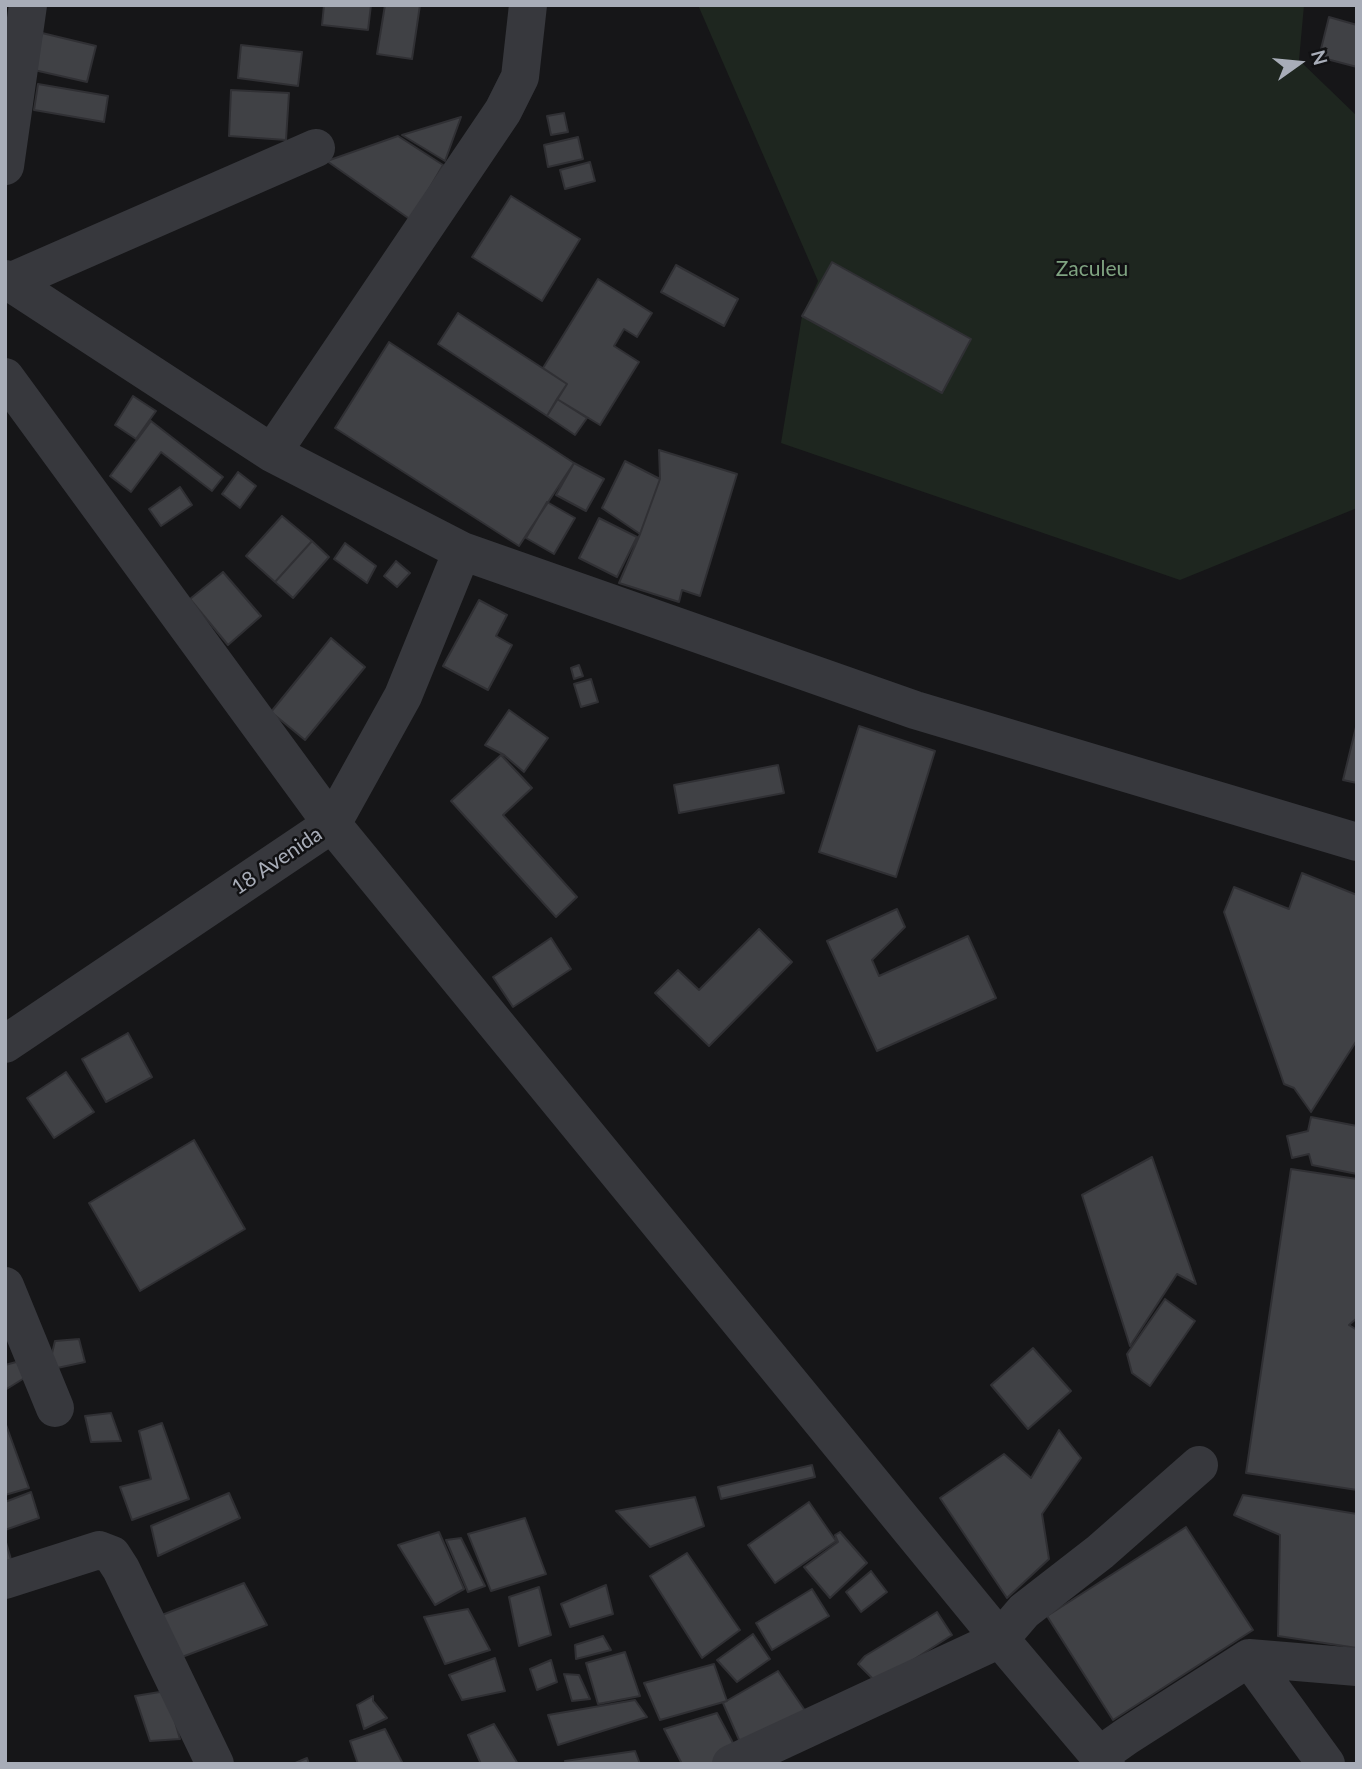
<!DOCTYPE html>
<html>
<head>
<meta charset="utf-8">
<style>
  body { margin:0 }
  #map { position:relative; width:1362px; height:1769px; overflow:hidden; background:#161618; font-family:Lato,sans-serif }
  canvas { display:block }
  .frame { position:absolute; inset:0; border:7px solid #a8adb8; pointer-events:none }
  .north { position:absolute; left:1264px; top:28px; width:70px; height:70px; -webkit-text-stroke:5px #111113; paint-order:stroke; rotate:75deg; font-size:19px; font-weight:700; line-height:28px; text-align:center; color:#a8adb8 }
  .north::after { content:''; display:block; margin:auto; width:24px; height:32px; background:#a8adb8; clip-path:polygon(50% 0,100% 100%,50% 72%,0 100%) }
</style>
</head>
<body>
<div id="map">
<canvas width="1362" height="1769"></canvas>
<div class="frame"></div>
<div class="north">N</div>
</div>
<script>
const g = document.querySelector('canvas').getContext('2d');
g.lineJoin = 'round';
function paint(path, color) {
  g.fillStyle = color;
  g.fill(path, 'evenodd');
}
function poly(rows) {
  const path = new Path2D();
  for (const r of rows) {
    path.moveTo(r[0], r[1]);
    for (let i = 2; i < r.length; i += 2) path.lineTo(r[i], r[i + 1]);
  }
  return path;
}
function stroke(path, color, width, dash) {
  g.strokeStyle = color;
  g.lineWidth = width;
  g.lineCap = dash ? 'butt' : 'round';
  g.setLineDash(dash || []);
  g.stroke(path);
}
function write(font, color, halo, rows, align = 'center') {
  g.font = font + ' Lato,sans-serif';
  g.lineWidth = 5;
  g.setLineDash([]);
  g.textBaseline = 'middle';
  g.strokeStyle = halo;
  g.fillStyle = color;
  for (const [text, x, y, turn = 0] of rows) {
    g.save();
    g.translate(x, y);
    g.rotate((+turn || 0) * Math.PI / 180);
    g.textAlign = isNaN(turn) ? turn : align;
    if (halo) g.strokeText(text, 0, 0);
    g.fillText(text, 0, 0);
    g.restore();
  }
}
const green = poly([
  [698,5,1304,5,1299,60,1357,116,1357,508,1180,580,781,443,802,316,818,281]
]);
const building = poly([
  [324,5,371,5,368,30,322,25,324,5],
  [385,5,420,5,412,59,377,54,385,5],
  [1329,17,1357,25,1357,67,1319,57,1329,17],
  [42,33,96,46,87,82,34,70,42,33],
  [241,45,302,52,298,86,238,78,241,45],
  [38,84,108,96,104,122,34,110,38,84],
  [231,90,289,93,286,140,229,136,231,90],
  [564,113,568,132,551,135,547,116,564,113],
  [461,117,445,161,402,135,461,117],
  [398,136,443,165,411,220,327,161,398,136],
  [578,137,583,159,548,167,544,145,578,137],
  [590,162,595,181,565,189,560,170,590,162],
  [511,196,580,239,542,301,472,257,511,196],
  [832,262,971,339,942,393,802,316,832,262],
  [676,265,738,299,724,326,661,292,676,265],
  [598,279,652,313,637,337,624,329,614,346,639,362,600,425,557,399,567,384,543,368,598,279],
  [458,313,567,384,547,416,438,344,458,313],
  [389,342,574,463,519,546,335,428,389,342],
  [133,396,156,411,136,439,115,425,133,396],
  [557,399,587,418,575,435,547,416,557,399],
  [151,421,223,477,212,491,161,452,131,492,110,476,151,421],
  [659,450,737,474,700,596,682,590,679,602,619,583,640,534,660,479,659,450],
  [625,461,660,479,640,534,602,508,625,461],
  [574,463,604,479,586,511,556,495,574,463],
  [238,472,256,486,240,508,222,494,238,472],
  [180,487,192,505,161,526,149,509,180,487],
  [547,502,575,518,554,554,526,538,547,502],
  [282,516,312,541,275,582,246,556,282,516],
  [599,518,637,537,617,577,579,558,599,518],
  [312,541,329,557,293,598,275,582,312,541],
  [345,543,376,566,367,583,334,559,345,543],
  [396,561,410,573,397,587,384,576,396,561],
  [223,572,261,616,228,645,190,599,223,572],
  [479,600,507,615,496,636,512,645,488,690,443,666,479,600],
  [331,638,365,667,305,740,271,712,331,638],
  [579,665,583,676,574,679,571,668,579,665],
  [591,679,598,702,581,707,574,684,591,679],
  [509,710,548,738,524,772,504,755,485,745,509,710],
  [1357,723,1357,783,1343,780,1357,723],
  [859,726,935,751,896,877,819,852,859,726],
  [501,755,532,788,503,815,577,897,556,917,451,801,501,755],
  [778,765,784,793,679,813,674,785,778,765],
  [1302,873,1357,895,1357,1040,1311,1112,1294,1088,1284,1084,1224,912,1234,887,1289,909,1302,873],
  [897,909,905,927,872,960,879,976,968,936,996,998,877,1051,827,941,897,909],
  [759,929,792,962,709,1046,655,993,678,970,699,990,759,929],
  [551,938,571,969,513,1007,493,977,551,938],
  [128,1033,152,1077,106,1102,82,1059,128,1033],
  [66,1072,94,1112,54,1138,27,1098,66,1072],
  [1311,1117,1357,1126,1357,1174,1312,1165,1309,1154,1292,1158,1287,1136,1308,1131,1311,1117],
  [194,1140,245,1229,140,1291,89,1203,194,1140],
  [1152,1157,1196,1284,1177,1274,1130,1346,1082,1195,1152,1157],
  [1291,1169,1357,1179,1357,1318,1349,1325,1357,1330,1357,1490,1246,1473,1291,1169],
  [1165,1299,1195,1321,1150,1386,1132,1373,1127,1354,1165,1299],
  [79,1339,85,1362,48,1370,55,1341,79,1339],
  [1033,1348,1071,1391,1028,1429,991,1385,1033,1348],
  [20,1361,26,1377,5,1390,5,1365,20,1361],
  [111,1413,121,1441,91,1442,85,1416,111,1413],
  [5,1422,29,1488,5,1495,5,1422],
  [162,1423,189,1499,132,1520,120,1487,151,1479,139,1431,162,1423],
  [1059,1430,1081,1458,1042,1514,1049,1559,1007,1598,940,1498,1004,1454,1031,1478,1059,1430],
  [812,1465,815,1477,721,1499,718,1487,812,1465],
  [31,1492,39,1518,5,1530,5,1502,31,1492],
  [229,1493,240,1518,158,1556,151,1526,229,1493],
  [1243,1495,1357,1514,1357,1648,1278,1636,1280,1535,1234,1515,1243,1495],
  [695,1497,704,1526,650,1547,616,1511,695,1497],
  [809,1502,836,1541,775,1583,748,1545,809,1502],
  [525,1518,546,1574,491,1591,468,1534,525,1518],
  [1186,1527,1253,1630,1113,1720,1047,1616,1186,1527],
  [439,1532,464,1589,435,1605,398,1545,439,1532],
  [840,1532,867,1563,830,1598,804,1567,838,1542,835,1535,840,1532],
  [461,1538,485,1586,468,1592,446,1540,461,1538],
  [5,1539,15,1573,5,1574,5,1539],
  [687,1553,740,1630,702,1658,650,1576,687,1553],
  [871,1571,887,1592,861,1612,846,1592,871,1571],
  [244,1583,267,1625,182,1657,162,1615,244,1583],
  [606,1585,613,1614,570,1627,561,1604,606,1585],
  [539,1587,551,1635,519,1646,509,1597,539,1587],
  [812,1589,829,1616,772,1650,756,1623,812,1589],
  [468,1609,490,1650,445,1664,424,1617,468,1609],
  [937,1612,952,1635,877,1683,858,1664,865,1656,937,1612],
  [753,1634,770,1659,737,1682,717,1660,753,1634],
  [603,1636,611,1650,576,1659,575,1645,603,1636],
  [625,1652,640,1696,598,1704,586,1663,625,1652],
  [495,1658,505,1691,462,1700,449,1675,495,1658],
  [551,1660,557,1682,537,1690,530,1669,551,1660],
  [714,1664,727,1701,660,1720,644,1683,714,1664],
  [778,1671,806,1712,743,1749,723,1703,778,1671],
  [564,1674,579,1675,590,1699,572,1701,564,1674],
  [166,1691,180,1739,150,1741,135,1696,166,1691],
  [373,1696,373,1701,387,1718,364,1729,357,1705,373,1696],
  [635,1700,647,1717,558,1745,548,1715,635,1700],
  [717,1713,740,1756,722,1764,682,1764,664,1729,717,1713],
  [494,1724,518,1764,481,1764,468,1735,494,1724],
  [385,1729,403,1764,358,1764,350,1741,385,1729],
  [635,1751,640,1764,566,1764,565,1761,635,1751],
  [307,1758,309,1764,293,1764,307,1758]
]);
const minor = poly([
  [5,166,28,5],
  [5,279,272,453,462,551,915,710,1357,842],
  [10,282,316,148],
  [5,377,332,824,1000,1639,1106,1764],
  [272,453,503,111,520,77,528,5],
  [5,1044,332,824,403,696,462,551],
  [5,1286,55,1408],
  [5,1580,99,1550,112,1555,121,1569,215,1764],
  [1249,1658,1326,1764],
  [731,1764,1000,1639,1024,1611,1100,1552,1199,1465],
  [1100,1764,1100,1755,1127,1736,1249,1658,1357,1667]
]);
const parkNames = [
  ["Zaculeu",1092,269]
];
const streetNames = [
  ["18 Avenida",277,861,-34]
];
paint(green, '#1e261f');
paint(building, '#404145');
stroke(building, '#303034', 2);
stroke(minor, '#37383d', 38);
write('21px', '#7fa381', '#111113', parkNames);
write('21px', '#a8adb8', '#111113', streetNames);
</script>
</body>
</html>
